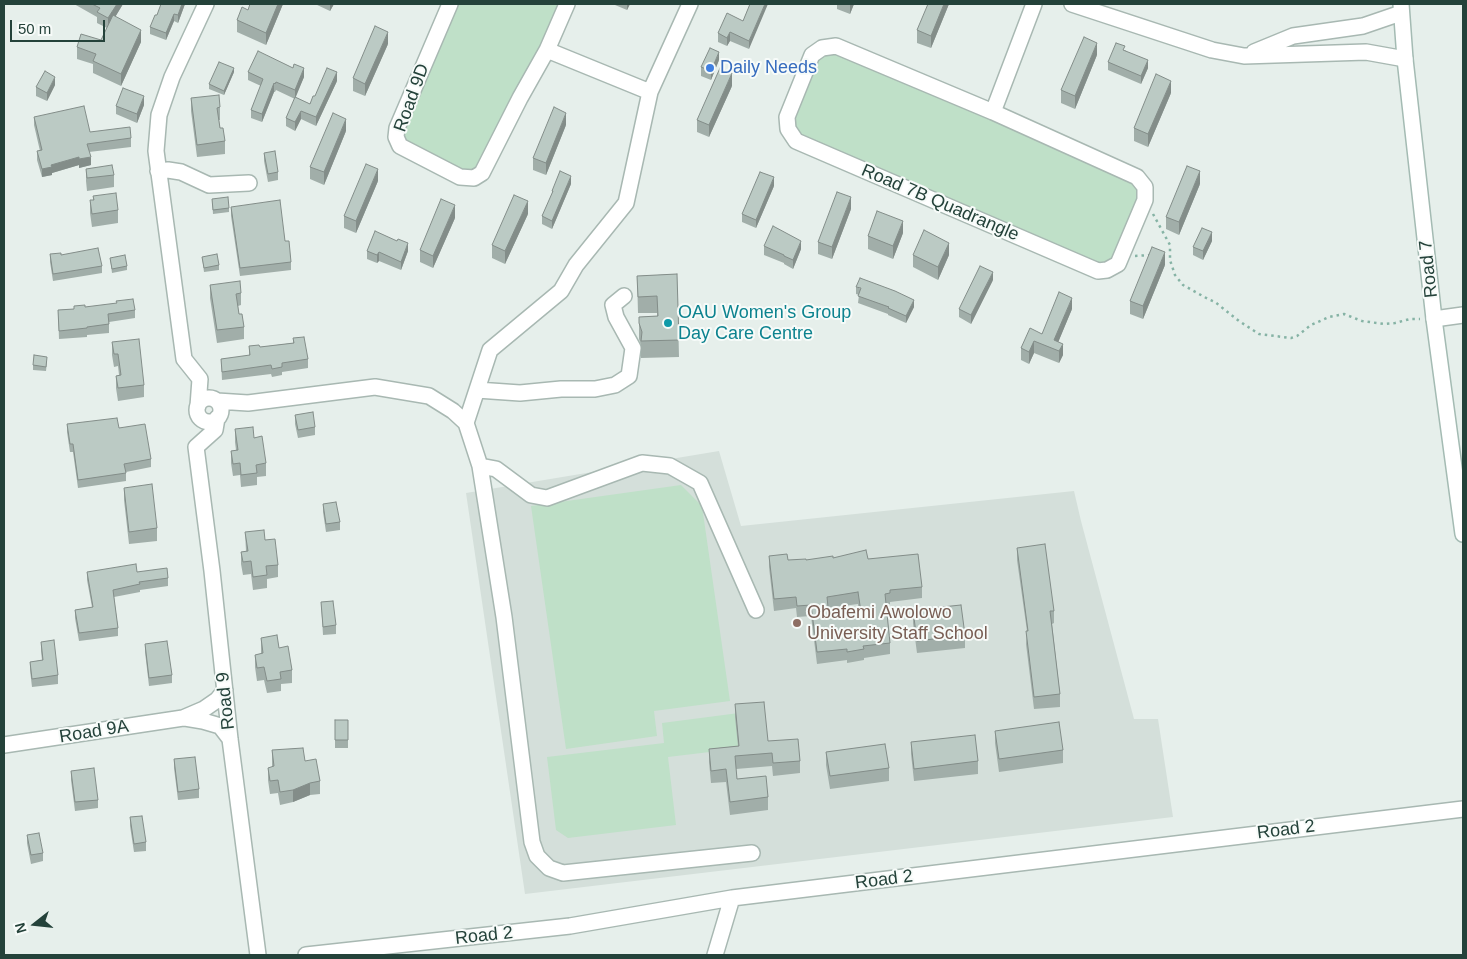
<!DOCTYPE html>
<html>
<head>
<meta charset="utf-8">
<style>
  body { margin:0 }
  #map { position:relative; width:1467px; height:959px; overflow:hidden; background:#e6efeb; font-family:Arial,sans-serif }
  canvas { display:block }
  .frame { position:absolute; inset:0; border:5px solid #24423a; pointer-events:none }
  .north { position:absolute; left:10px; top:899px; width:50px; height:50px; -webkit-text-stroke:4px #f7fbf9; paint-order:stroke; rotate:254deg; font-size:14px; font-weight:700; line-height:20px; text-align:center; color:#24423a }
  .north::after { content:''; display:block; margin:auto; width:18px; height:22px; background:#24423a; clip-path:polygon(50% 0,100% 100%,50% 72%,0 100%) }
  .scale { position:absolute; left:10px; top:20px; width:95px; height:22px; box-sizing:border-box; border:2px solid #24423a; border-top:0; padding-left:6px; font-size:15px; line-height:18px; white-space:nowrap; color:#24423a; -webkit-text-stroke:4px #f7fbf9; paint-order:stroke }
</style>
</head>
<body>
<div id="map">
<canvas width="1467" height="959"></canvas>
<div class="frame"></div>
<div class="north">N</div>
<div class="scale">50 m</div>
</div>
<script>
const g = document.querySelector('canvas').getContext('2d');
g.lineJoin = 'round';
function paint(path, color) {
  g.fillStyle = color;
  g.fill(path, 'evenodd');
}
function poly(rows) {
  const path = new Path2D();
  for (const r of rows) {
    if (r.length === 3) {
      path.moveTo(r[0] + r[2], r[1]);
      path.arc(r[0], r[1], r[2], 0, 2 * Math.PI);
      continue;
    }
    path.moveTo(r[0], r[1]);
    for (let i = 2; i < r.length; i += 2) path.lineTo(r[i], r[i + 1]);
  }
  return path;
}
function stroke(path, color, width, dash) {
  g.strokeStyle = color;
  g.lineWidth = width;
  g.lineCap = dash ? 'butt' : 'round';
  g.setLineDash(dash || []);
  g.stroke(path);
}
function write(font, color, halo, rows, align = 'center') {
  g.font = font + ' Arial,sans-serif';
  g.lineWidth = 4;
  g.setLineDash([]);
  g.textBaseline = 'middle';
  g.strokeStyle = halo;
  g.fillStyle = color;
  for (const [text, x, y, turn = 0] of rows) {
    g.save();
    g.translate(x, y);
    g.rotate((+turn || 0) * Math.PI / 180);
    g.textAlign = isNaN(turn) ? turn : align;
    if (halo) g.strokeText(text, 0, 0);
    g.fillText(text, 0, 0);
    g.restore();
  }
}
const built = poly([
  [719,451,741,526,1074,491,1081,521,1134,719,1158,719,1173,817,525,894,466,493]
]);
const green = poly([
  [454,4,560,4,530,69,481,168,464,173,404,144,401,130],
  [840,52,1127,177,1137,187,1139,198,1113,259,1096,266,798,138,792,117,819,55],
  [681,485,702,506,730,701,654,711,657,736,566,749,531,506],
  [739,713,743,748,668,757,676,825,568,838,556,830,547,757,664,743,662,723]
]);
const path = poly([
  [1153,214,1170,245,1170,260,1175,275,1183,285,1208,299,1215,302,1239,321,1259,334,1291,338,1297,336,1311,325,1329,317,1344,314,1362,321,1384,324,1395,323,1410,319,1420,319],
  [1135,256,1152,255]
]);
const street = poly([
  [450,4,397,128,396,137,400,146,460,177,474,178,482,173,520,98,547,50,567,4],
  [1072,4,1212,50,1244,56,1366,52,1405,59],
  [836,46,993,112,1137,177,1145,187,1145,200,1118,264,1107,270,1098,271,796,141,788,129,787,117,812,55,822,48,836,46],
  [547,50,650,92],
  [1254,52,1293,36,1363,26,1401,13],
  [993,112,1034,4],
  [158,171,168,170,181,172,209,185,249,183],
  [1434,319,1463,315],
  [477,390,520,393,561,389,595,389,615,385,629,376,633,348,616,317,613,305,624,296],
  [209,410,12],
  [217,401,248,403,375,387,429,396,453,411,466,423,480,466,504,617,532,842,537,856,549,868,563,873,752,853],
  [198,406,200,379,184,359,156,151,159,115,172,77,206,4],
  [466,423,490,350,561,291,576,265,626,203,650,92,690,4],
  [196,447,212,571,230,739,258,955],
  [196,447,215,430,217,418],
  [480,466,496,469,531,495,547,498,642,463,670,466,700,483,756,610],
  [185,718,203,721,220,726,230,739],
  [4,745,183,718,204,709,217,700,225,690],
  [306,955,570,926,732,898,1463,809],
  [715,955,732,898]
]);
const secondary = poly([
  [1401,4,1405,59,1434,319,1463,534]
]);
const wall = poly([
  [74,4,123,4,115,17,141,42,121,86,93,73,93,64,77,59,77,47,101,40,107,28,97,23,97,17],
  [185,4,178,23,174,21,166,40,150,34,150,27,157,15],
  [283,4,266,45,237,32,237,20,248,10],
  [315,4,334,4,330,11],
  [615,4,630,4,627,10,615,5],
  [750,4,749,49,730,41,727,46,718,42,718,33,743,21],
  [837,4,854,4,850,14,837,9],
  [949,4,931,48,917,43,917,30],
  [388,44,365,96,353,91,353,78],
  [1125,50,1148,68,1141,84,1108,70,1108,62],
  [1097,55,1075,109,1061,103,1061,90],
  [719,60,711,80,701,76,701,67],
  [234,72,224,95,209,89,209,84],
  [248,72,304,77,295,97,310,104,315,96,337,81,316,126,301,119,295,131,286,126,286,118,295,99,276,90,275,92,274,92,262,122,251,118,251,110,261,86,248,80],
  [55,85,47,101,36,96,36,87],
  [732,86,709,137,697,132,697,120],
  [1171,93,1148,147,1134,141,1134,128],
  [191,98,220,107,220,120,219,120,220,128,225,141,225,154,197,157,191,111],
  [144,105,137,123,116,114,116,106],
  [34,117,90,132,131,138,131,147,89,152,91,165,79,168,79,165,52,173,52,175,42,177,37,160,37,151,40,151,34,125],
  [566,125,546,175,533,170,533,158],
  [346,131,324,185,310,179,310,167],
  [264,153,278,172,278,180,268,182,264,161],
  [86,169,114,175,114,187,87,191,86,181],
  [378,181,356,233,344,228,344,216],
  [571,184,552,229,542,224,542,216,552,194,552,191],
  [1200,184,1179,235,1166,229,1166,217],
  [774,186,756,228,742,222,742,214],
  [93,196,118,210,118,223,92,227,90,213,90,200,93,200],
  [212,199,229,208,229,212,213,214],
  [231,207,291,262,291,270,240,276,231,216],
  [851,209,832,259,818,254,818,242],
  [528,214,505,264,492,258,492,245],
  [455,218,433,268,420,262,420,250],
  [903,233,893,259,868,249,868,236],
  [1212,241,1203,260,1193,255,1193,247],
  [764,246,801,249,793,269,784,264,784,263,764,255],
  [367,251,408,251,401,270,379,261,377,263,367,259],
  [50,254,61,255,102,266,102,273,53,281,50,262],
  [913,255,949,255,938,280,913,267],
  [202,257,219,265,219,270,204,272],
  [110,258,127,266,127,270,112,273],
  [1165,265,1143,319,1130,314,1130,301],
  [677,274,679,357,641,358,641,345,639,339,639,317,657,316,657,313,638,313,637,276],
  [993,280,971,324,959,317,959,309],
  [210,285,241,293,241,305,238,306,239,314,244,327,244,339,217,343,210,298],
  [856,287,914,307,906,323,888,315,888,314,858,303,859,295,856,294],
  [85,307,135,310,135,318,109,322,109,333,87,335,87,337,59,339,58,310,74,309],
  [1072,309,1058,342,1063,355,1059,363,1034,353,1029,364,1021,360,1021,348,1042,334],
  [293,338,308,359,308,368,282,372,282,375,272,377,271,374,222,380,221,359,249,356,249,346,260,347,293,343],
  [112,342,144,385,144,397,118,401,116,388,116,376,119,375,118,366,114,367,112,355],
  [47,361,46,371,33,370,33,365],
  [295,415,315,427,315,435,298,438,295,424],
  [67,424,119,428,151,459,151,467,126,472,126,481,78,488,73,452,70,452,67,432],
  [235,429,254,438,266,463,266,476,257,477,257,485,241,487,240,475,233,476,231,463,231,451,236,450,235,442],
  [124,488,157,528,157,541,129,544,124,500],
  [323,504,340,522,340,530,326,532,323,512],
  [245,532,265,540,278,565,278,577,267,579,267,588,253,590,251,574,243,575,241,564,241,552,246,551],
  [1017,548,1054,611,1054,623,1052,624,1060,694,1060,707,1034,709,1026,644,1027,631,1017,560],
  [769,556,788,560,806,560,833,558,868,559,922,587,922,598,890,602,890,604,886,605,890,643,890,654,864,658,864,660,847,663,847,660,817,664,811,616,797,617,796,608,774,611,769,567],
  [858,604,859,612,829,617,828,608],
  [87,572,137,572,168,578,168,586,140,590,140,592,114,597,118,628,118,636,79,641,75,618,75,610,92,607,87,580],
  [321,602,336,625,336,634,323,635],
  [913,610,965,635,965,648,917,653,913,623],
  [261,638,279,648,292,670,292,683,281,684,281,691,267,693,264,680,257,681,255,667,255,655,261,654],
  [41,642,58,675,58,684,32,687,30,670,30,662,42,660,41,651],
  [145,644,172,675,172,683,149,686,145,652],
  [735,704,768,741,800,761,800,773,773,776,772,766,736,769,737,779,768,797,768,810,730,815,726,782,711,783,709,762,709,749,738,746,735,717],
  [335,720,348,720,348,748,335,748],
  [995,731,1063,750,1063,763,999,772,995,743],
  [911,742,978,761,978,774,914,781,911,754],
  [272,750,305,761,320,781,320,794,310,795,293,802,280,805,278,793,270,794,268,780,268,768,272,767],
  [826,752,889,768,889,781,830,789,826,765],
  [174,759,199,789,199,798,178,800,174,768],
  [71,771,98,800,98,808,75,811,71,780],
  [130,817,146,842,146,851,134,852,130,826],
  [27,835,43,853,43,861,31,864,27,843]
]);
const shadedWall = poly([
  [117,4,123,4,108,29,108,18],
  [182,4,185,4,178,23,178,15],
  [278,4,283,4,266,45,266,33],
  [330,4,334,4,330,11],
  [627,4,630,4,627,10],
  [765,4,768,4,749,49,749,41],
  [850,4,854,4,850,14],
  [944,4,949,4,931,48,931,36],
  [174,14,174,21,166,40,166,33],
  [141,30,141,42,121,86,121,74],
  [388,32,388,44,365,96,365,84],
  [730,32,730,41,727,46,727,38],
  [1097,43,1097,55,1075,109,1075,96],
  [719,52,719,60,711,80,711,71],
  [1148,60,1148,68,1141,84,1141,76],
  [234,68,234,72,224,95,224,91],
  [304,68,304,77,295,99,295,90],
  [337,72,337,81,316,126,316,117],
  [732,73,732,86,709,137,709,125],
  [55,77,55,85,47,101,47,93],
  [1171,81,1171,93,1148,147,1148,134],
  [274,83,274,92,262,122,262,114],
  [144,96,144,105,137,123,137,114],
  [301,111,301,119,295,131,295,122],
  [566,113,566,125,546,175,546,163],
  [346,119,346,131,324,185,324,172],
  [79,157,79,165,52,173,52,175,42,177,42,169,51,165],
  [91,157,91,165,79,168,79,159],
  [378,169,378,181,356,233,356,221],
  [1200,171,1200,184,1179,235,1179,222],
  [571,176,571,184,552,229,552,221],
  [774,177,774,186,756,228,756,220],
  [851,197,851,209,832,259,832,247],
  [528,201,528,214,505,264,505,251],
  [455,205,455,218,433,268,433,256],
  [903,221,903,233,893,259,893,246],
  [1212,232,1212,241,1203,260,1203,251],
  [801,241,801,249,793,269,793,260],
  [408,243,408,251,401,270,401,262],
  [949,243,949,255,938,280,938,267],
  [379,252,379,261,377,263,377,255],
  [1165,252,1165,265,1143,319,1143,306],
  [993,272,993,280,971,324,971,315],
  [1072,298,1072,309,1055,350,1054,340],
  [914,300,914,307,906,323,906,316],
  [1034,341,1034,353,1029,364,1029,352],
  [1063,344,1063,355,1059,363,1059,351],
  [310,783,310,795,293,802,293,790]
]);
const building = poly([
  [92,4,117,4,108,18,97,12,100,8,92,4],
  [161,4,182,4,178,15,174,14,166,33,150,27,155,15,157,15,161,4],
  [250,4,278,4,266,33,237,20,242,7,248,10,250,4],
  [750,4,765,4,749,41,730,32,727,38,718,33,727,13,743,21,750,4],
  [928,4,944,4,931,36,917,30,928,4],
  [113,15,141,30,121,74,93,61,96,54,77,47,81,34,101,40,113,15],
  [375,26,388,32,365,84,353,78,375,26],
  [1084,37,1097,43,1075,96,1061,90,1084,37],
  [1116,43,1125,46,1123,50,1148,60,1141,76,1108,62,1116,43],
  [710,48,719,52,711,71,701,67,710,48],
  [258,51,293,68,294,64,304,68,295,90,276,82,275,84,274,83,262,114,251,110,263,79,248,72,258,51],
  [219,62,234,68,224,91,209,84,219,62],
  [327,68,337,72,316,117,301,111,295,122,286,118,295,97,310,104,313,96,315,96,327,68],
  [720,68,732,73,709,125,697,120,720,68],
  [45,71,55,77,47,93,36,87,45,71],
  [1156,74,1171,81,1148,134,1134,128,1156,74],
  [123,88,144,96,137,114,116,106,123,88],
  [219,95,220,107,217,108,220,128,223,128,225,141,197,145,191,98,219,95],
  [84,106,90,132,130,127,131,138,87,144,91,157,79,159,79,157,51,165,52,167,42,169,37,151,42,150,34,117,84,106],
  [554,107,566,113,546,163,533,158,554,107],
  [333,113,346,119,324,172,310,167,333,113],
  [275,151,278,172,268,174,264,153,275,151],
  [366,164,378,169,356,221,344,216,366,164],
  [112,165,114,175,87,178,86,169,112,165],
  [1187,166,1200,171,1179,222,1166,217,1187,166],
  [560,171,571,176,552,221,542,216,553,191,552,191,560,171],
  [760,172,774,177,756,220,742,214,760,172],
  [837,192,851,197,832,247,818,242,837,192],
  [116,193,118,210,92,214,90,200,94,200,93,196,116,193],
  [514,195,528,201,505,251,492,245,514,195],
  [228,197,229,208,213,210,212,199,228,197],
  [441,199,455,205,433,256,420,250,441,199],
  [280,200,285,241,289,241,291,262,240,268,231,207,280,200],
  [877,211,903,221,893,246,868,236,877,211],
  [773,226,801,241,793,260,784,256,784,255,764,246,773,226],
  [1202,228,1212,232,1203,251,1193,247,1202,228],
  [924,230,949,243,938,267,913,255,924,230],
  [375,231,397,241,398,239,408,243,401,262,379,252,377,255,367,251,375,231],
  [1152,247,1165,252,1143,306,1130,301,1152,247],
  [98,248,102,266,53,274,50,254,61,253,61,255,98,248],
  [217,254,219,265,204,268,202,257,217,254],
  [125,255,127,266,112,269,110,258,125,255],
  [980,266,993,272,971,315,959,309,980,266],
  [677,274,679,340,641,341,642,332,639,323,639,317,658,316,657,296,638,297,637,276,677,274],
  [860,278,895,291,914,300,906,316,888,308,889,307,858,296,861,288,856,287,860,278],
  [240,281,241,293,236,294,239,314,242,314,244,327,217,330,210,285,240,281],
  [1059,292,1072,298,1054,340,1063,344,1059,351,1034,341,1029,352,1021,348,1030,328,1042,334,1059,292],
  [133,299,135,310,108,314,109,324,87,327,87,328,59,331,58,310,74,309,74,306,85,305,85,307,117,303,116,301,133,299],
  [304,337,308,359,282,363,282,367,272,369,271,365,222,372,221,359,250,355,249,346,259,345,260,347,294,343,293,338,304,337],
  [139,339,144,385,118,388,116,376,121,375,118,354,114,354,112,342,139,339],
  [34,355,47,357,46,367,33,365,34,355],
  [313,412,315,427,298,430,295,415,313,412],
  [117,418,119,428,145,424,151,459,124,464,126,473,78,480,73,444,70,444,67,424,117,418],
  [253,427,254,438,262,436,266,463,256,465,257,473,241,475,240,463,233,464,231,451,238,450,235,429,253,427],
  [152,484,157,528,129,532,124,488,152,484],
  [336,502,340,522,326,524,323,504,336,502],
  [264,530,265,540,275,539,278,565,266,566,267,575,253,577,251,561,243,562,241,552,248,551,245,532,264,530],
  [1045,544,1054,611,1050,611,1060,694,1034,697,1026,631,1028,631,1017,548,1045,544],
  [866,550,868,559,918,554,922,587,890,590,890,593,885,594,890,643,863,646,864,649,847,652,847,649,817,652,811,605,797,606,796,597,774,599,769,556,787,554,788,560,806,559,806,560,833,556,833,558,866,550],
  [858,592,861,612,829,617,827,597,858,592],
  [136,564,137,572,167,568,168,578,139,582,140,584,113,590,118,628,79,633,75,610,93,607,87,572,136,564],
  [333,601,336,625,323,627,321,602,333,601],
  [961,605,965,635,917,641,913,610,961,605],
  [277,635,279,648,288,646,292,670,280,672,281,679,267,681,264,667,257,668,255,655,263,653,261,638,277,635],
  [54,640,58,675,32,679,30,662,43,660,41,642,54,640],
  [167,641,172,675,149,678,145,644,167,641],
  [764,702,768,741,798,739,800,761,773,763,772,753,735,756,737,779,766,776,768,797,730,802,726,769,711,771,709,749,739,746,735,704,764,702],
  [335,720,348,720,348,740,335,740,335,720],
  [1059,722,1063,750,999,759,995,731,1059,722],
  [975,735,978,761,914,769,911,742,975,735],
  [885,744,889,768,830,776,826,752,885,744],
  [303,748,305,761,316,759,320,781,310,783,293,790,280,792,278,780,270,781,268,768,274,766,272,750,303,748],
  [195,757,199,789,178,792,174,759,195,757],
  [94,768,98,800,75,802,71,771,94,768],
  [142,816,146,842,134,844,130,817,142,816],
  [39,833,43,853,31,855,27,835,39,833]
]);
const markers = [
  [710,68,5,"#3f7fe0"],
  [668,323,5,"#0f9aa8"],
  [797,623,5,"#8d6e63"]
];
const shopNames = [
  ["Daily Needs",720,68]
];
const streetNames = [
  ["Road 9D",412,98,-70],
  ["Road 7B Quadrangle",940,203,23],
  ["Road 7",1429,269,-96],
  ["Road 9",226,701,-96],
  ["Road 9A",94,732,-9],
  ["Road 2",1286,830,-7],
  ["Road 2",884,880,-7],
  ["Road 2",484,936,-6]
];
const cultureNames = [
  ["OAU Women's Group",678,313],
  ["Day Care Centre",678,334]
];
const educationNames = [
  ["Obafemi Awolowo",807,613],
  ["University Staff School",807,634]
];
paint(built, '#d4dfda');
paint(green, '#bfe0c8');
stroke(street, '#a8b8b2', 18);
stroke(secondary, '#a4bbb3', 18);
stroke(path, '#86b3a5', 2.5, [2.5, 4]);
stroke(street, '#fff', 15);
stroke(secondary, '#fff', 15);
paint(wall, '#a1aea9');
paint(shadedWall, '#838d89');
paint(building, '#bbcac4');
stroke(building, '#838d89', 1);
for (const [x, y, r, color] of markers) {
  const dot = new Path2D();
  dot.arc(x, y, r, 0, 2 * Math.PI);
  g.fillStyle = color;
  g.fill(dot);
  stroke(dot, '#f7fbf9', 2);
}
write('18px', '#366cbe', '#f7fbf9', shopNames, 'left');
write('18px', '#24423a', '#f7fbf9', streetNames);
write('18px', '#0d838f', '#f7fbf9', cultureNames, 'left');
write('18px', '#785e54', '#f7fbf9', educationNames, 'left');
</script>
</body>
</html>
